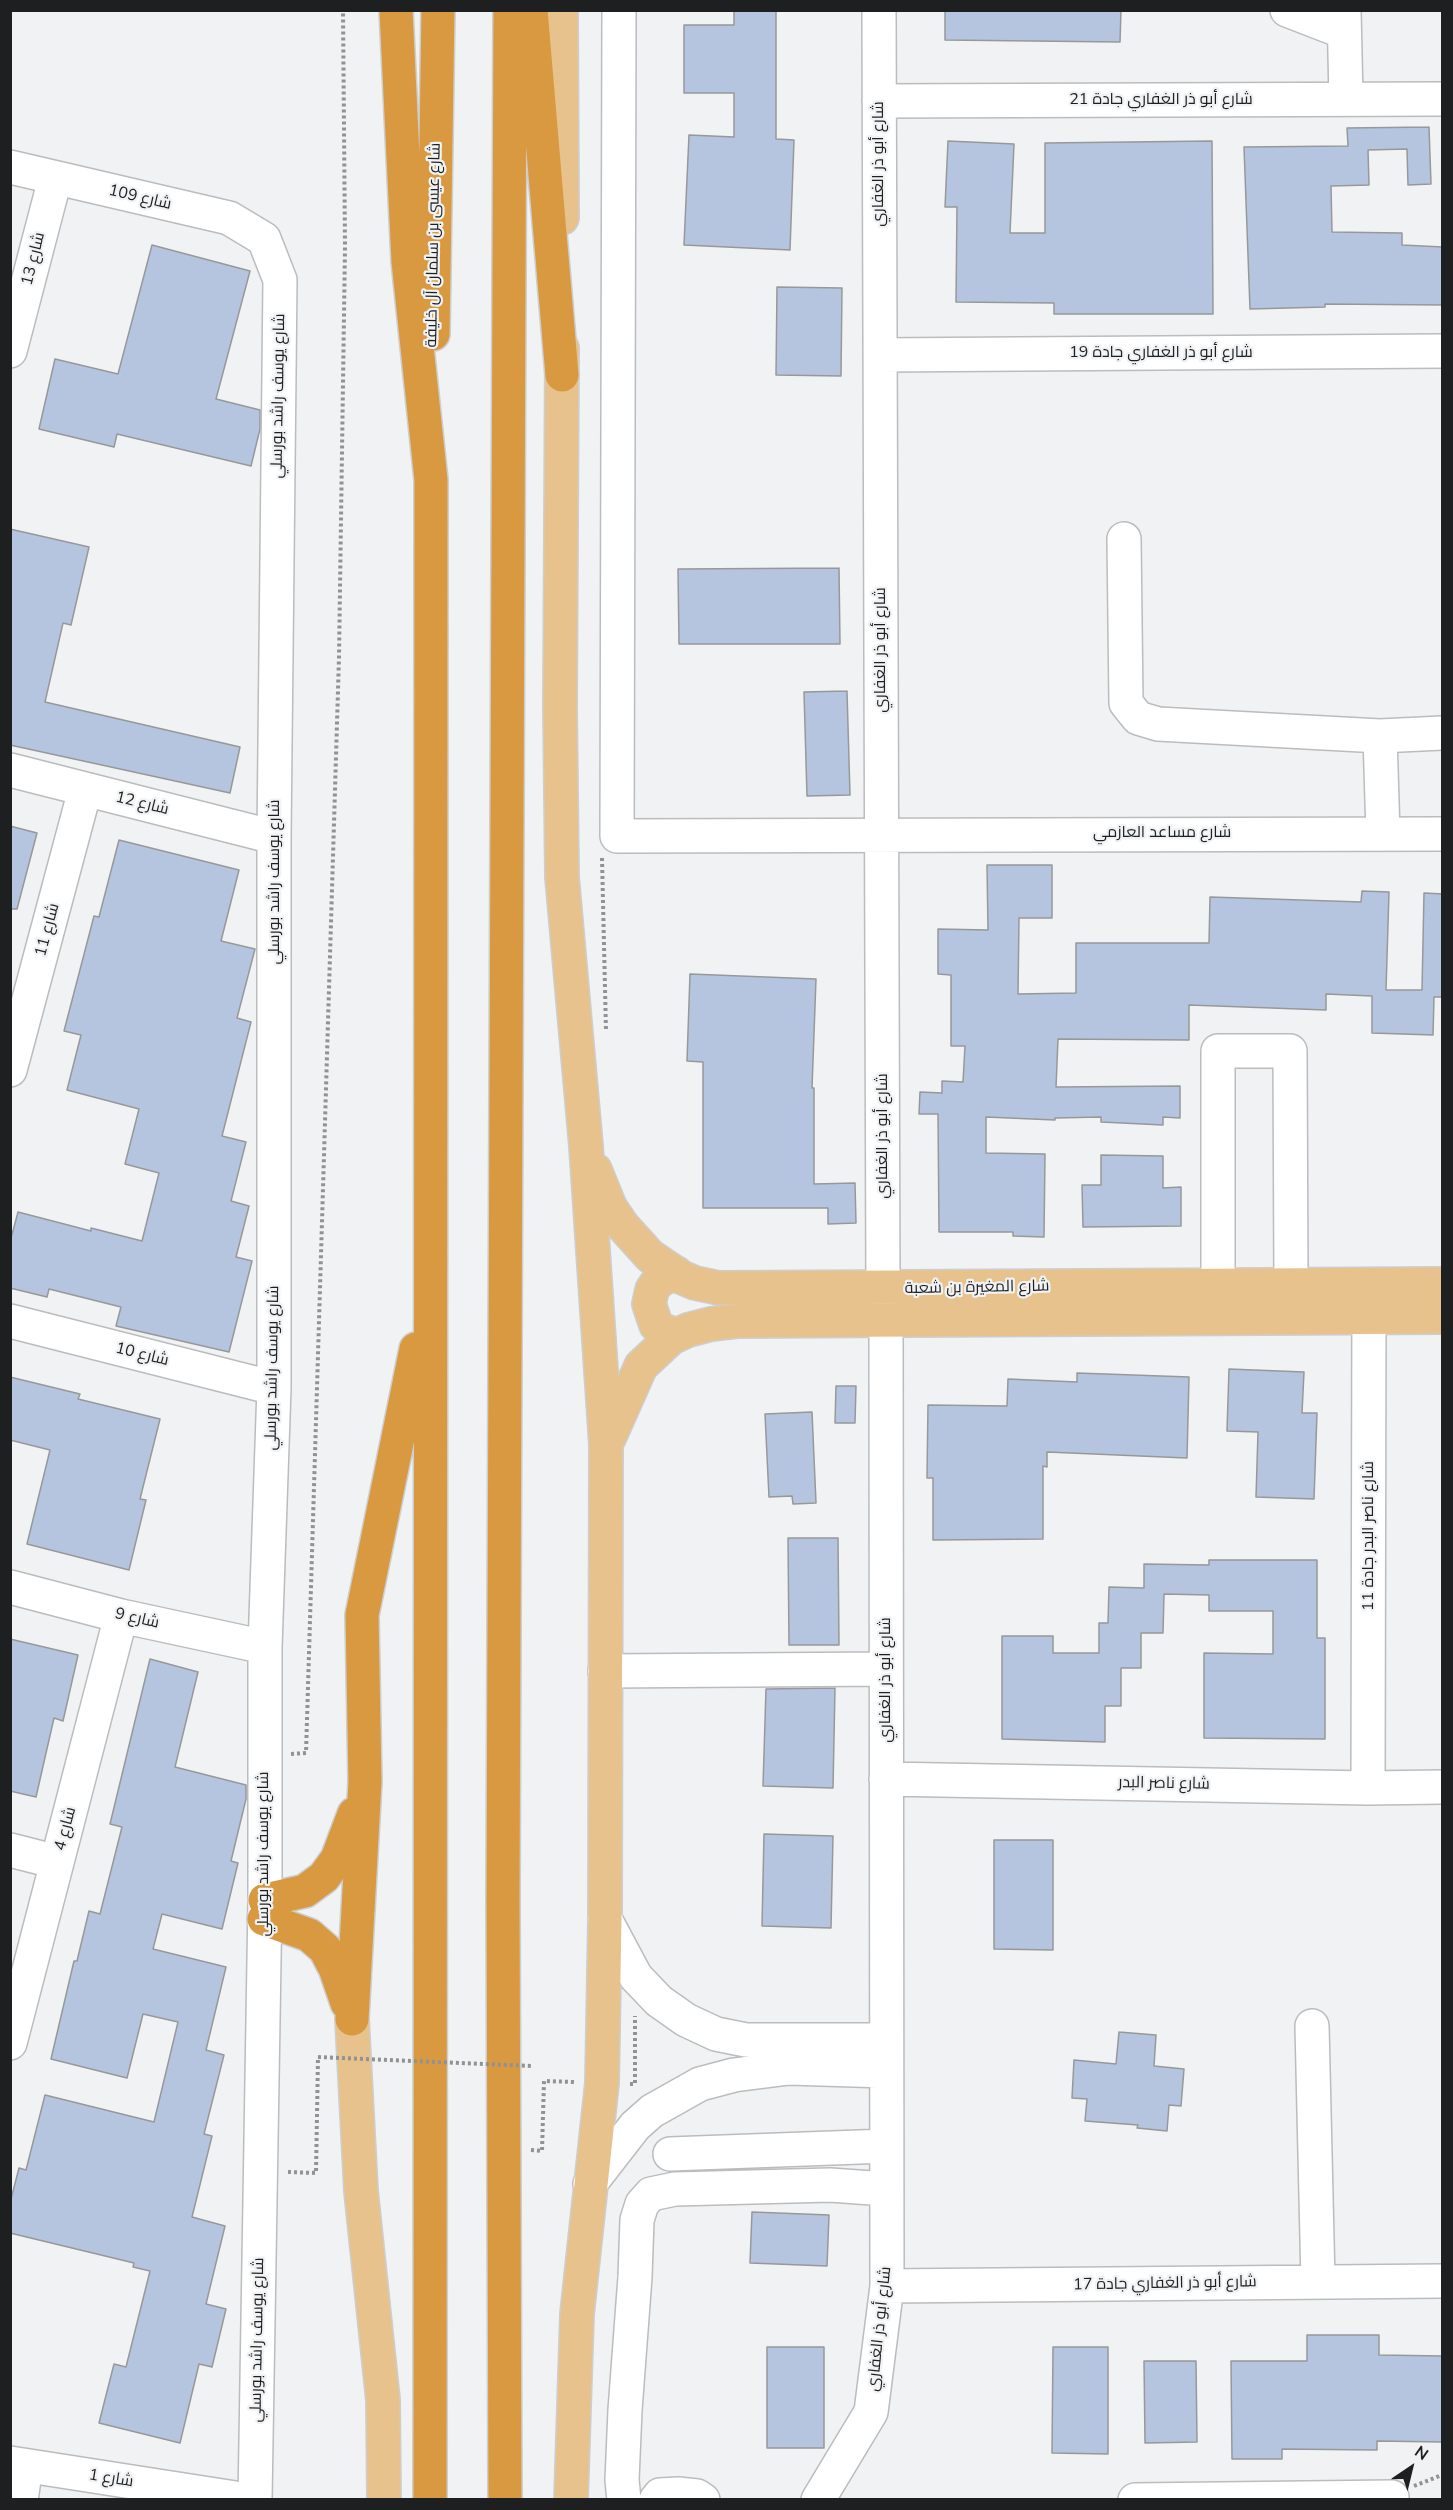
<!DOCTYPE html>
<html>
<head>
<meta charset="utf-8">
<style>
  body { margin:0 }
  #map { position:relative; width:1453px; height:2510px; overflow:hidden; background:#f0f2f4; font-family:"Nunito Sans",sans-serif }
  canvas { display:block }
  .frame { position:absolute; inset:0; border:12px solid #1e1f20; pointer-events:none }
  .north { position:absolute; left:1381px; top:2438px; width:60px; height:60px; -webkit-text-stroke:4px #f0f2f4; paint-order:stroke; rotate:35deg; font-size:16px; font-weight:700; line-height:24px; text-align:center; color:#1e1f20 }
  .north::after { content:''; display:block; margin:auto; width:21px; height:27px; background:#1e1f20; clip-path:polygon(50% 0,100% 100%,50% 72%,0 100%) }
</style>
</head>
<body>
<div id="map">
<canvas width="1453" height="2510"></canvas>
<div class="frame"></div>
<div class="north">N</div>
</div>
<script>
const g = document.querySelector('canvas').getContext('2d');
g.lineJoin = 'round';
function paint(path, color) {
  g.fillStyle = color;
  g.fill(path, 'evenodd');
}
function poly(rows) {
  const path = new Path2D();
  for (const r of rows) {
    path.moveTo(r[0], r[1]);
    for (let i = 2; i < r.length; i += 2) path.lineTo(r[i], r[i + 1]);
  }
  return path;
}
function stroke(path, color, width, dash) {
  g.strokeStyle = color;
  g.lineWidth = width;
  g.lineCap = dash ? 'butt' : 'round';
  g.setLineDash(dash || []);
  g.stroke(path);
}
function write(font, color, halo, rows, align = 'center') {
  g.font = font + ' "Nunito Sans",Cairo,sans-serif';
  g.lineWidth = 4.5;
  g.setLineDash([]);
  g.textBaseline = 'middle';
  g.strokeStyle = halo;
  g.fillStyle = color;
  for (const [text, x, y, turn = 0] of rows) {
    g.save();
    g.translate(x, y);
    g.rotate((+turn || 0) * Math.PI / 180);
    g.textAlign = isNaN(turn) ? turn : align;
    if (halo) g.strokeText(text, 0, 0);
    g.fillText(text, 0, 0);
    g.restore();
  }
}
const building = poly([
  [734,10,776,10,776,139,794,140,790,250,684,245,689,135,734,137,734,93,684,93,684,25,734,25,734,10],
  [945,10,1121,10,1120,42,945,40,945,10],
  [1429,127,1431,184,1408,185,1407,149,1368,150,1369,185,1331,186,1332,232,1402,233,1402,245,1443,247,1443,305,1325,304,1325,307,1250,309,1244,147,1348,146,1347,128,1429,127],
  [948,141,1014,144,1010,233,1045,233,1045,143,1212,141,1213,314,1054,314,1054,303,956,302,957,207,945,207,948,141],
  [152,245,250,271,216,399,260,410,260,429,251,466,117,434,114,447,39,429,55,359,118,374,152,245],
  [777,287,842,288,841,376,776,375,777,287],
  [10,529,89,547,71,625,63,623,45,702,240,747,230,793,10,745,10,529],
  [839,568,840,644,679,644,678,569,839,568],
  [847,691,850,795,807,796,804,692,847,691],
  [10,826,37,833,17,909,10,909,10,826],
  [119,840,239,870,221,941,255,949,237,1018,251,1022,222,1136,246,1142,231,1201,249,1206,236,1257,252,1261,229,1352,116,1326,121,1307,49,1289,47,1297,10,1288,10,1242,18,1212,91,1231,91,1228,142,1241,159,1173,125,1164,139,1109,67,1090,81,1035,64,1031,94,916,99,917,119,840],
  [987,865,1052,865,1052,918,1019,918,1018,994,1076,993,1076,943,1209,943,1210,897,1361,902,1362,891,1389,892,1386,990,1422,990,1424,893,1443,894,1443,997,1434,997,1433,1035,1372,1033,1372,996,1326,994,1326,1010,1189,1005,1189,1040,1058,1039,1056,1087,1180,1086,1180,1118,1163,1117,1163,1125,1101,1122,1101,1117,1055,1118,1055,1120,986,1117,986,1153,1045,1154,1044,1237,1013,1236,1013,1232,939,1232,938,1114,919,1114,920,1092,942,1093,942,1081,963,1082,965,1046,951,1046,951,975,938,974,938,929,988,930,987,865],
  [690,974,816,979,812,1088,814,1088,814,1184,855,1183,856,1223,828,1224,828,1208,703,1208,703,1062,687,1061,690,974],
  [1101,1155,1163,1156,1163,1188,1181,1187,1181,1226,1083,1227,1082,1185,1101,1185,1101,1155],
  [1229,1369,1304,1372,1302,1413,1317,1413,1314,1499,1256,1497,1258,1432,1227,1431,1229,1369],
  [1077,1373,1189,1377,1187,1458,1047,1452,1047,1467,1043,1466,1043,1539,933,1540,933,1478,927,1478,928,1405,1007,1406,1008,1379,1077,1382,1077,1373],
  [10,1377,80,1394,78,1399,160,1419,140,1499,146,1500,129,1570,27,1544,50,1450,10,1440,10,1377],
  [836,1386,856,1386,855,1423,835,1423,836,1386],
  [812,1412,816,1503,793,1504,792,1496,769,1497,765,1414,812,1412],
  [788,1538,838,1538,839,1645,789,1645,788,1538],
  [1209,1560,1317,1560,1317,1638,1325,1638,1325,1739,1204,1738,1204,1653,1273,1654,1273,1611,1209,1611,1209,1595,1164,1594,1163,1633,1141,1633,1141,1668,1121,1668,1121,1706,1105,1706,1105,1742,1002,1739,1002,1636,1053,1636,1053,1653,1099,1653,1099,1623,1108,1623,1109,1587,1144,1588,1144,1564,1209,1565,1209,1560],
  [10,1639,78,1655,63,1721,54,1718,36,1797,10,1791,10,1639],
  [150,1659,198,1672,175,1767,246,1785,246,1799,231,1861,238,1863,222,1929,162,1914,153,1949,226,1967,206,2050,224,2055,204,2134,212,2136,192,2217,225,2226,206,2304,226,2309,212,2367,199,2364,180,2443,99,2423,114,2364,126,2367,150,2271,133,2267,134,2263,10,2233,10,2203,19,2168,26,2170,45,2095,154,2122,178,2022,143,2014,127,2078,51,2059,74,1961,77,1961,89,1911,100,1914,122,1827,110,1824,150,1659],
  [835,1688,833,1788,763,1786,766,1689,835,1688],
  [764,1834,833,1836,831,1928,762,1926,764,1834],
  [994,1840,1053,1840,1053,1950,994,1949,994,1840],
  [1119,2032,1156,2035,1154,2066,1184,2069,1181,2106,1169,2105,1167,2131,1137,2128,1138,2125,1085,2121,1087,2099,1072,2098,1074,2060,1116,2064,1119,2032],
  [752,2212,829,2215,827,2266,750,2263,752,2212],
  [1307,2335,1379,2335,1379,2355,1443,2356,1443,2442,1377,2441,1377,2450,1282,2449,1282,2459,1232,2459,1231,2361,1307,2361,1307,2335],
  [767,2347,824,2347,824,2448,767,2448,767,2347],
  [1053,2347,1108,2347,1108,2454,1052,2453,1053,2347],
  [1144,2361,1196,2361,1197,2442,1145,2443,1144,2361]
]);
const path = poly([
  [602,858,606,1031],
  [291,1754,306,1753,339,657,345,246,343,10],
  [630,2084,635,2084,635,2016],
  [531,2150,542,2151,544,2081,574,2082],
  [288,2172,316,2173,318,2057],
  [1414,2486,1442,2475]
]);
const minor = poly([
  [619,10,617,836,1442,834],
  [879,10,883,1289],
  [1287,10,1344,32],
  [1344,10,1346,99],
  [879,101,1442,99],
  [10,167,229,218,264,239,280,280,274,837,274,1388,265,1647,265,1900,255,2500],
  [10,351,55,179],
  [880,355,1442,351],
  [1124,539,1126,703,1138,718,1158,724,1380,736,1442,733],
  [1380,736,1383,834],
  [10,770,274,837],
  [10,1070,85,790],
  [1218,1285,1218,1051,1290,1051,1291,1285],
  [10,1321,274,1388],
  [10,1587,121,1616,265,1647],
  [605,1671,886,1669],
  [886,1779,1368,1788,1442,1787],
  [1368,1788,1369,1288],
  [10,1850,57,1862],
  [605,1919,636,1977,659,2001,686,2020,716,2034,746,2040,886,2040],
  [1312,2026,1318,2282],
  [10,2043,121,1616],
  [670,2154,886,2146],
  [590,2184,635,2126,652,2111,700,2084,734,2075,789,2068,886,2071],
  [887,2286,1442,2281],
  [10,2463,248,2500],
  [21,2500,26,2466],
  [624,2500,622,2480,625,2410,635,2277,637,2220,642,2204,651,2194,675,2189,830,2185,886,2189],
  [656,2500,660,2495,678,2494,697,2496,703,2500],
  [818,2500,871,2412,887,2286,886,1320],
  [1135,2500,1392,2497,1392,2500]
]);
const major = poly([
  [561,10,562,218],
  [562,348,560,706,562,877,586,1146,606,1445,605,1919,602,2083,577,2314,571,2500],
  [595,1170,610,1207,622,1225,650,1256,681,1277,695,1283,719,1288,1442,1284],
  [676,1273,662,1279,656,1284,652,1290,649,1304,656,1325,662,1330,676,1335],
  [609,1438,641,1366,671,1338,688,1330,711,1324,737,1321,1442,1317],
  [352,2019,361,2191,383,2400,384,2500]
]);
const highway = poly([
  [396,10,408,261,431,480,430,2500],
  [531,10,562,375],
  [433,334,438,10],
  [265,1900,305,1891,324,1877,337,1859,354,1814],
  [264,1919,309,1935,325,1949,335,1968,347,2003],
  [352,2019,365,1782,362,1615,416,1349],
  [505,2500,503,1897,510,10]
]);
const pathBridge = poly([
  [318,2057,533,2066]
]);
const streetNames = [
  ["شارع أبو ذر الغفاري جادة 21",1161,100],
  ["شارع أبو ذر الغفاري",879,164,-90],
  ["شارع 109",140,198,13],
  ["شارع عيسى بن سلمان آل خليفة",434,245,-89],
  ["شارع 13",34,259,-76],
  ["شارع أبو ذر الغفاري جادة 19",1161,353],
  ["شارع يوسف راشد بورسلي",279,396,-89],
  ["شارع أبو ذر الغفاري",881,650,-90],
  ["شارع 12",142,804,14],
  ["شارع مساعد العازمي",1162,833],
  ["شارع يوسف راشد بورسلي",275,882,-90],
  ["شارع 11",48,930,-75],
  ["شارع أبو ذر الغفاري",883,1136,-90],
  ["شارع المغيرة بن شعبة",977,1288,-1],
  ["شارع 10",142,1355,14],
  ["شارع يوسف راشد بورسلي",273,1368,-89],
  ["شارع ناصر البدر جادة 11",1369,1536,-90],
  ["شارع 9",137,1619,13],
  ["شارع أبو ذر الغفاري",886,1680,-90],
  ["شارع ناصر البدر",1164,1784,1],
  ["شارع 4",66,1829,-75],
  ["شارع يوسف راشد بورسلي",264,1854,-90],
  ["شارع أبو ذر الغفاري جادة 17",1165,2284,-1],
  ["شارع أبو ذر الغفاري",880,2329,-84],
  ["شارع يوسف راشد بورسلي",258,2340,-89],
  ["شارع 1",111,2479,9]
];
paint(building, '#b6c5df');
stroke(building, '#97989a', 1.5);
stroke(minor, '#babcbe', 36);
stroke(major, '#cecece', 36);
stroke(highway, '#cecece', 36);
stroke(path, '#909293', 4, [3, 3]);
stroke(minor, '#fff', 33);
stroke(major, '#e8c28c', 33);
stroke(highway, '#d99940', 33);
stroke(pathBridge, '#909293', 4, [3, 3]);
write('16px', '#1e1f20', '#f0f2f4', streetNames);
</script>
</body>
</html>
